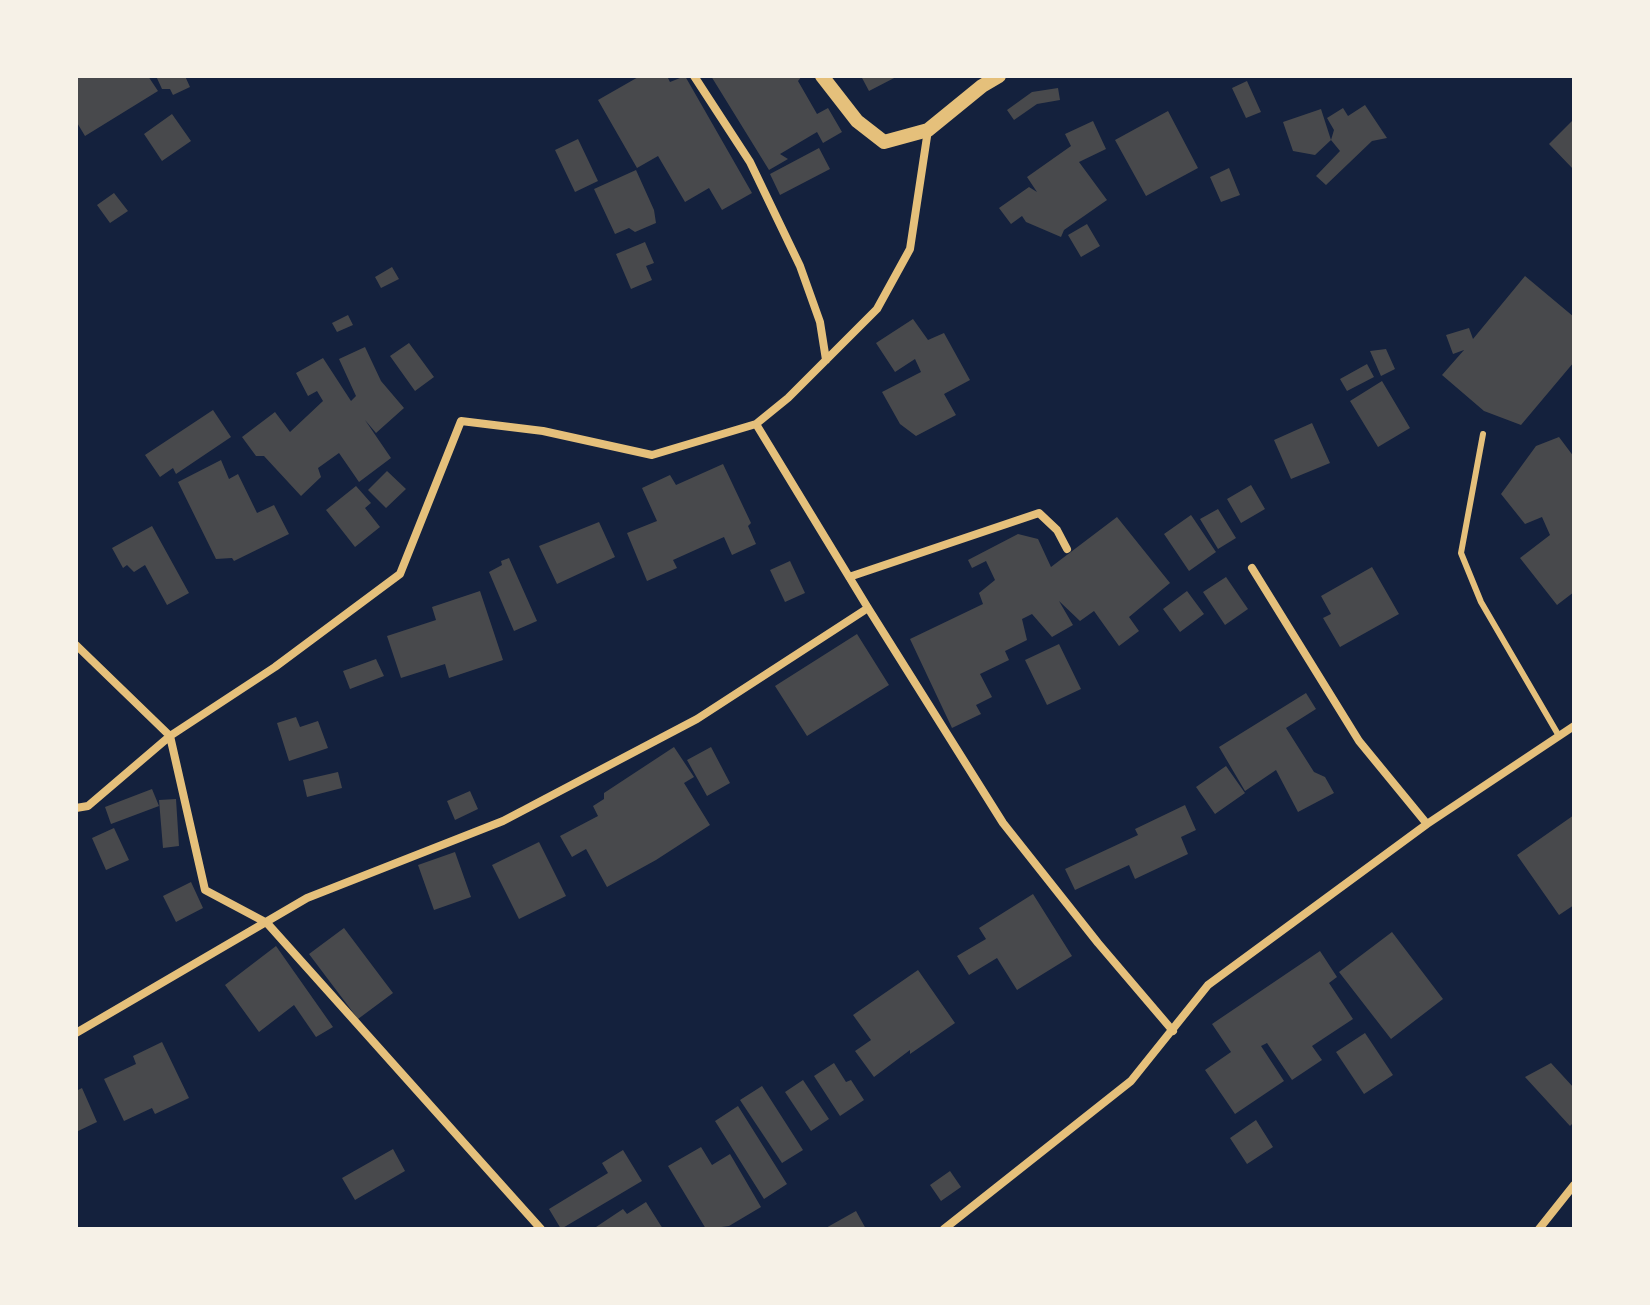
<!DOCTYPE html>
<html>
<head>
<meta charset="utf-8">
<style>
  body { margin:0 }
  #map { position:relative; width:1650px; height:1305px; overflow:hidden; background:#14213d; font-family:Manrope,sans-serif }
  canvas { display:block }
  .frame { position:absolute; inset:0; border:78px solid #f6f1e7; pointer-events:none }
</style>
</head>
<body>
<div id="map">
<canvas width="1650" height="1305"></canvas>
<div class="frame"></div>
</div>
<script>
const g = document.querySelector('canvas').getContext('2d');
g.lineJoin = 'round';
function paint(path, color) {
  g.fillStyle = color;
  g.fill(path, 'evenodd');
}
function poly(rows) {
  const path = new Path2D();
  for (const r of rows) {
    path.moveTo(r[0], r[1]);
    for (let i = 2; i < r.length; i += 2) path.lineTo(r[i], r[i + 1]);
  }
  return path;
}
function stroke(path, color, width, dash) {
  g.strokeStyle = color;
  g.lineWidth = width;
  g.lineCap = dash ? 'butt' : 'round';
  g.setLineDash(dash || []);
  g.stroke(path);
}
const building = poly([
  [76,76,148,76,158,91,85,136,76,121],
  [156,76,185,76,190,87,173,95,170,89,162,89],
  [640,76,667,76,670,82,685,76,752,193,722,210,709,188,685,202,658,156,637,168,598,100],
  [711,76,802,76,798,81,817,114,828,108,842,132,823,143,817,132,780,154,788,159,769,170],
  [861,76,898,76,869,91],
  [1247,81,1261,112,1246,118,1232,88],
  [1058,88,1060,100,1037,104,1014,120,1007,110,1032,92],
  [1365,105,1387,138,1372,141,1326,185,1316,176,1340,151,1331,140,1334,130,1327,118,1343,108,1348,116],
  [1321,109,1331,140,1315,155,1293,151,1283,122],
  [1168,111,1198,168,1146,196,1115,140],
  [172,114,191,141,162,161,144,134],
  [1574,119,1574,170,1549,144],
  [1093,121,1106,149,1079,162,1107,200,1064,230,1061,237,1026,222,1022,216,1011,224,999,208,1029,187,1037,192,1027,177,1071,146,1065,134],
  [578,139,598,181,575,192,555,150],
  [819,148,830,169,780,195,770,174],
  [1229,168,1240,195,1221,202,1210,177],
  [636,170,654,210,656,223,635,232,629,228,615,234,594,189],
  [114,193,128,211,110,223,97,205],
  [1087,224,1100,246,1081,257,1068,235],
  [645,242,654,263,646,266,652,280,631,289,616,254],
  [392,267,399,279,381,288,375,277],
  [1525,276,1574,317,1574,362,1521,425,1484,411,1442,375,1464,350,1453,354,1446,335,1469,328,1473,339],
  [348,315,353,325,337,332,332,323],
  [913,319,928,340,944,333,970,380,944,394,956,415,916,436,900,424,882,392,921,372,915,359,895,372,876,343],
  [409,343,434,377,415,391,390,356],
  [365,347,381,381,404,408,376,433,365,420,391,458,359,482,339,453,318,468,321,477,301,496,264,456,256,456,242,437,275,412,290,432,323,401,317,391,308,396,296,373,323,358,351,401,356,396,339,359],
  [1386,349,1395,369,1381,376,1370,351],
  [1367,364,1374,377,1347,391,1340,379],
  [1382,381,1410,428,1378,447,1350,401],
  [213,410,231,437,176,474,173,468,160,477,145,455],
  [1312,423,1330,463,1291,479,1274,440],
  [1559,437,1574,457,1574,592,1557,605,1520,558,1550,535,1542,517,1525,524,1501,494,1536,446],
  [221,460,229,479,238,474,257,513,274,505,289,534,234,561,232,558,216,559,178,482],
  [723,464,751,523,748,526,756,544,732,555,724,537,673,560,677,568,647,581,627,533,657,521,642,488,670,475,676,485],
  [387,471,406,489,386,508,368,490],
  [1251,485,1265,509,1241,523,1227,499],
  [356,486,371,503,365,508,380,527,355,547,326,510],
  [1218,509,1236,538,1218,549,1200,519],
  [1191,515,1216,552,1189,571,1164,534],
  [1117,517,1170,583,1129,617,1139,631,1119,646,1094,611,1080,621,1059,601,1073,625,1052,637,1032,614,1022,619,1027,640,1005,651,1009,660,980,674,992,697,976,705,981,714,952,728,910,639,983,604,979,593,995,580,986,561,972,568,968,560,1018,534,1038,539,1051,567],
  [599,522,615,557,557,584,539,546],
  [152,526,189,593,167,605,145,565,134,572,127,565,123,568,112,548],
  [509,558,537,621,514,631,489,572,502,565,501,561],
  [790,561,805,593,785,602,770,570],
  [1372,567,1399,614,1340,647,1323,618,1331,614,1321,596],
  [1226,577,1248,609,1225,625,1203,592],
  [480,591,503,660,449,678,445,664,401,678,387,636,436,620,432,607],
  [1187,591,1204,614,1180,632,1163,609],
  [857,634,889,685,807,736,775,686],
  [1059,644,1081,689,1047,705,1025,660],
  [376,659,384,676,350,689,343,671],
  [1306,693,1316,709,1286,728,1314,772,1325,777,1334,793,1298,812,1276,770,1245,791,1219,747],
  [296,717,300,727,318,721,328,748,289,761,277,723],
  [674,747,694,777,684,783,710,825,656,860,607,887,586,849,572,857,560,836,598,816,593,806,604,799,604,793],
  [711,747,730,783,707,796,687,760],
  [1226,766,1245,793,1215,814,1196,787],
  [338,772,342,788,307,797,303,780],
  [152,789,159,806,111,824,105,807],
  [470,791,478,809,455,820,447,801],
  [176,799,179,846,163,848,159,800],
  [1185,805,1196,830,1181,837,1188,854,1135,879,1129,865,1075,890,1065,869,1138,835,1135,829],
  [1574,815,1574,905,1559,915,1517,855],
  [114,828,129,860,106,870,92,838],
  [539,842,566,896,519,919,492,865],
  [455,852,471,897,434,910,418,865],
  [191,882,203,908,176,922,163,896],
  [1033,894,1072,956,1017,990,997,958,969,975,957,956,986,939,979,928],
  [344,928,393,993,358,1019,309,954],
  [1392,932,1443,999,1391,1039,1339,972],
  [276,946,333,1027,316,1037,294,1005,259,1032,225,985],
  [1320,951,1337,977,1329,983,1353,1019,1312,1046,1322,1060,1292,1080,1267,1043,1261,1046,1284,1081,1235,1114,1205,1070,1231,1052,1212,1024],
  [918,970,955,1023,910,1054,910,1050,874,1077,855,1051,871,1040,853,1015],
  [1365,1033,1393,1075,1364,1094,1336,1052],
  [162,1042,189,1098,155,1114,152,1108,124,1121,104,1079,136,1064,133,1056],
  [834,1063,846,1082,851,1080,864,1100,840,1116,814,1076],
  [1551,1063,1574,1088,1574,1122,1570,1126,1525,1077],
  [803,1080,829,1119,811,1131,785,1092],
  [762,1086,803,1150,782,1163,740,1100],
  [82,1088,97,1122,76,1132,76,1091],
  [738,1106,787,1184,764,1199,715,1121],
  [1256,1120,1273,1147,1247,1164,1230,1138],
  [701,1147,712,1165,730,1154,761,1207,729,1226,706,1229,668,1166],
  [393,1149,405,1171,355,1200,342,1178],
  [623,1150,642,1181,561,1229,549,1209,608,1173,602,1163],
  [950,1171,961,1187,941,1201,930,1185],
  [646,1202,663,1229,593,1229,623,1209,627,1214],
  [856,1211,866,1229,824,1229]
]);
const service = poly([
  [1483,434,1461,553,1481,602,1559,736]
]);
const minor = poly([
  [694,76,750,162,800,266,820,322,826,360],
  [756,424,868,608,1003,823,1098,943,1173,1031],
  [1252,568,1359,741,1427,824],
  [849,577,1039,513,1057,530,1067,549],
  [76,645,170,736,205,890,267,923,541,1229],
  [76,808,88,806,170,736,275,667,400,574,461,421,543,431,652,455,756,424,788,398,877,309,910,249,928,130],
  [76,1033,307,898,503,821,697,719,868,608],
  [944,1229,1131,1081,1208,985,1427,824,1574,726],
  [1539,1229,1574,1185]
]);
const tertiary = poly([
  [822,76,857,121,884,142,928,130,982,86,999,76]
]);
paint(building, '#48494c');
stroke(service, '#e5c07b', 6);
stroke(minor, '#e5c07b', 8);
stroke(tertiary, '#e5c07b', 14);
</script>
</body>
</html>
